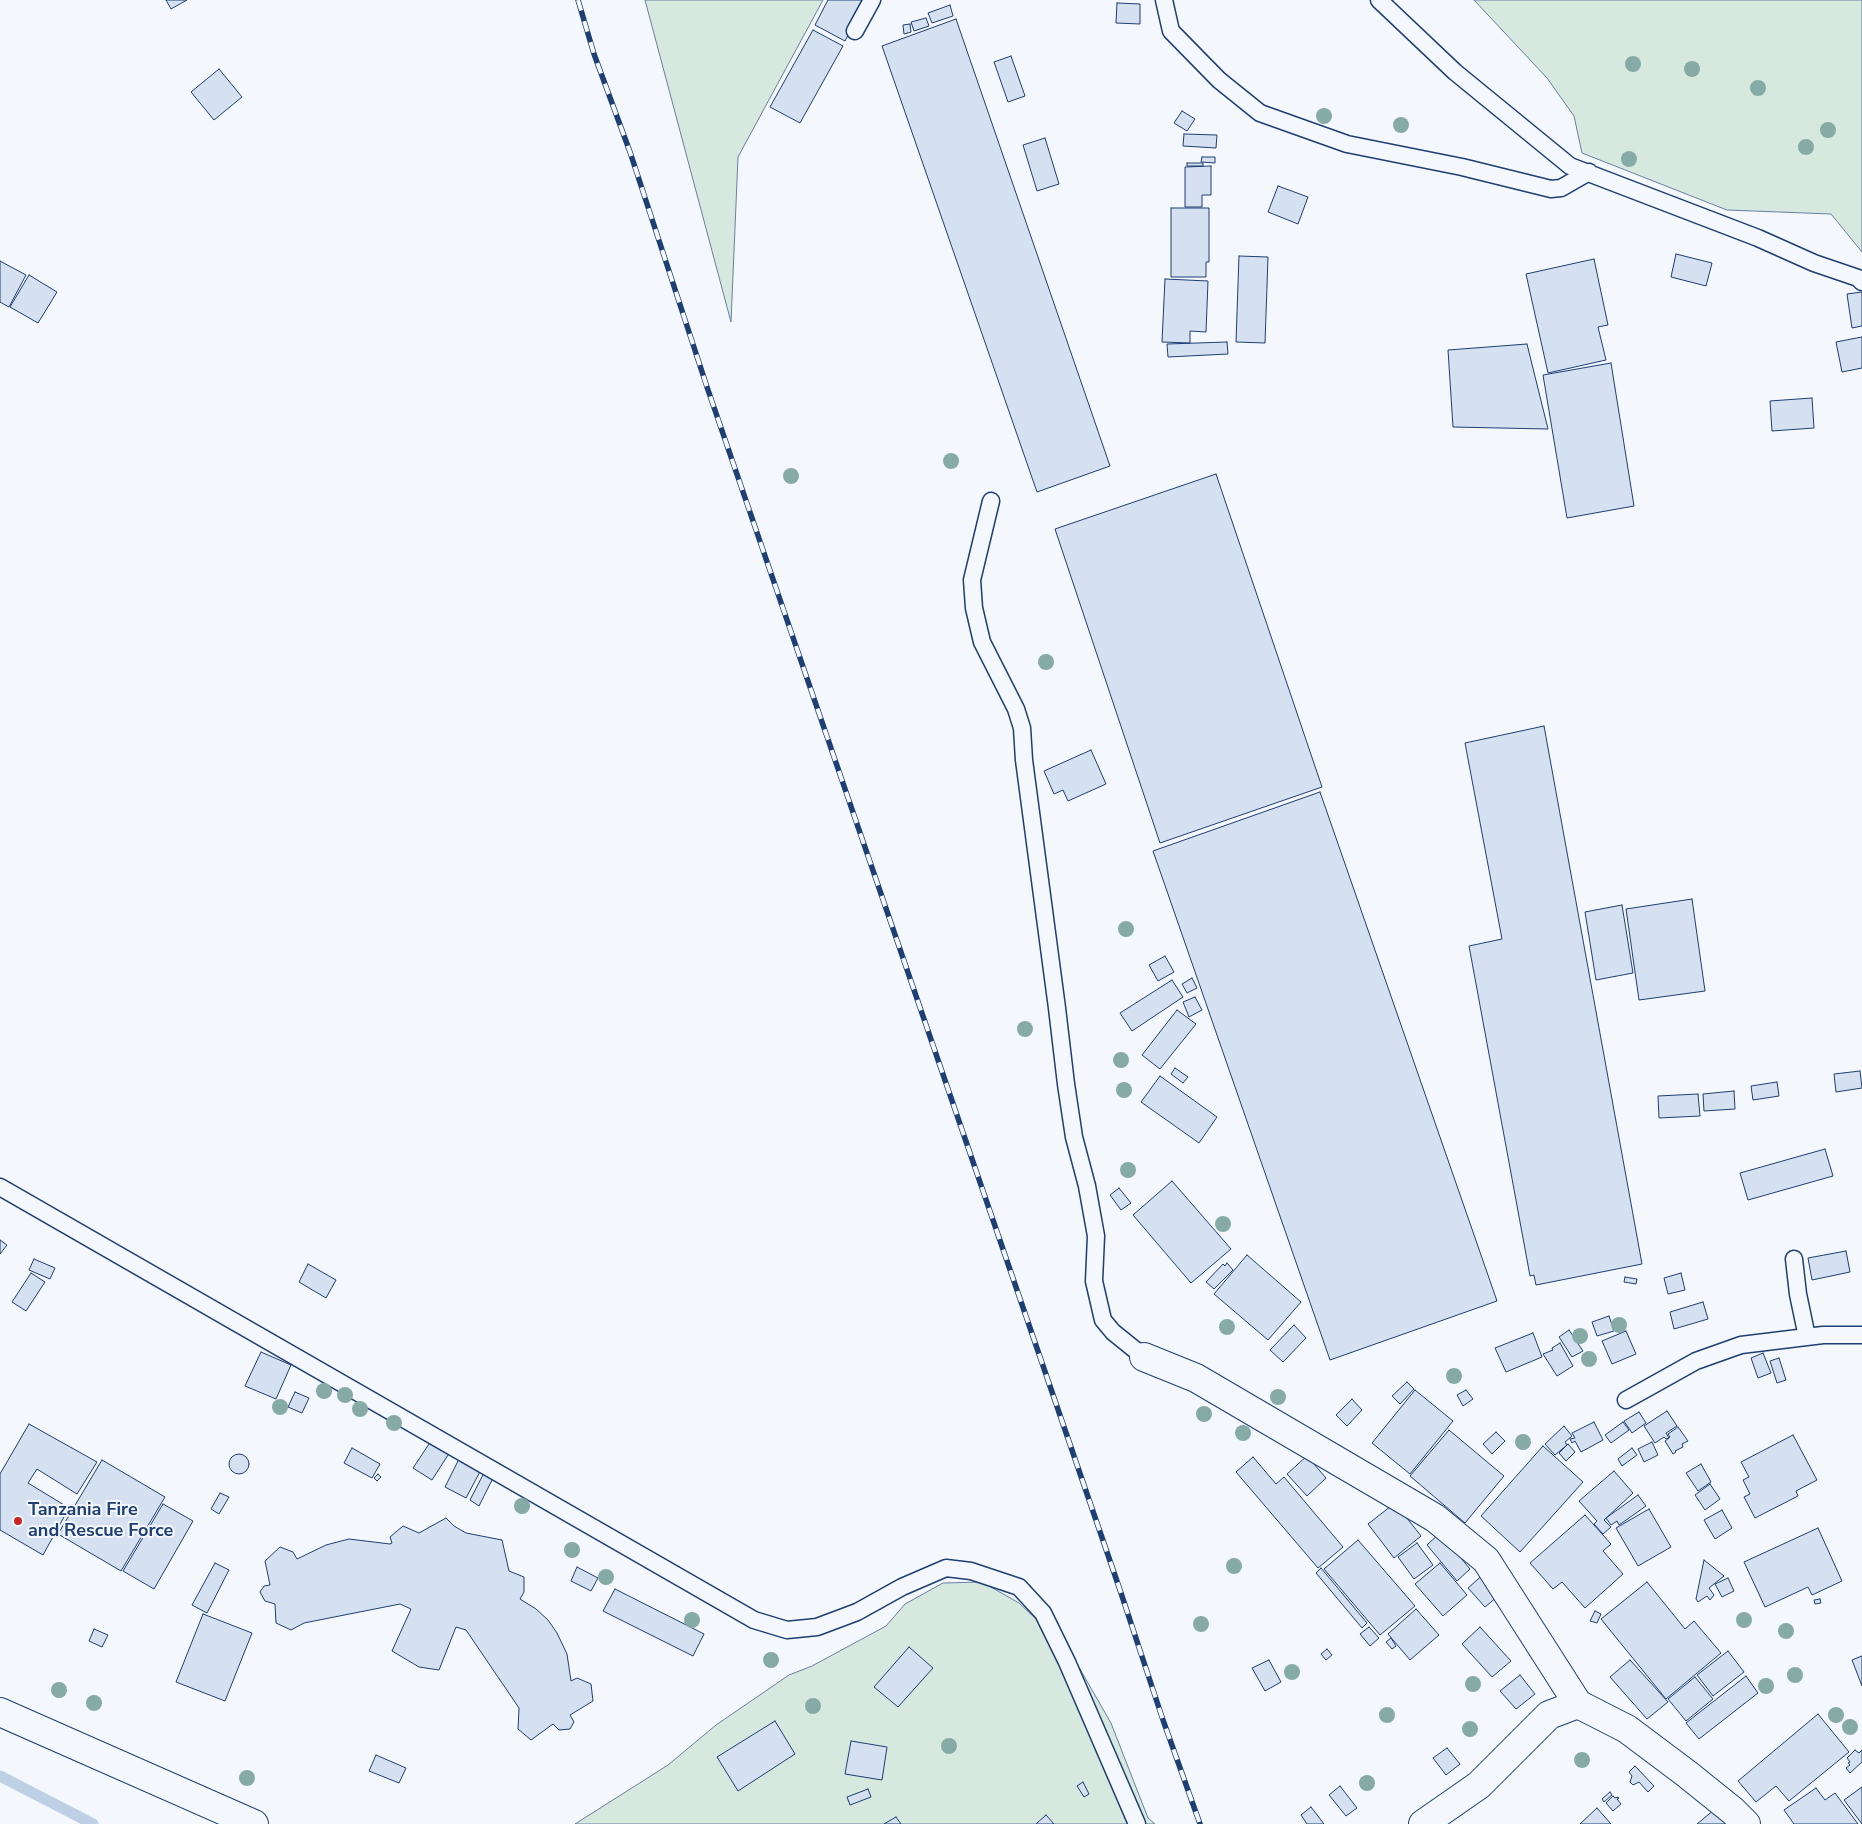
<!DOCTYPE html>
<html>
<head>
<meta charset="utf-8">
<style>
  body { margin:0 }
  canvas { display:block; background:#f4f7fb }
</style>
</head>
<body>
<canvas width="1862" height="1824"></canvas>
<script>
const g = document.querySelector('canvas').getContext('2d');
g.lineJoin = 'round';
function paint(path, color) {
  g.fillStyle = color;
  g.fill(path, 'evenodd');
}
function poly(rows) {
  const path = new Path2D();
  for (const r of rows) {
    if (r.length === 3) {
      path.moveTo(r[0] + r[2], r[1]);
      path.arc(r[0], r[1], r[2], 0, 2 * Math.PI);
      continue;
    }
    path.moveTo(r[0], r[1]);
    for (let i = 2; i < r.length; i += 2) path.lineTo(r[i], r[i + 1]);
  }
  return path;
}
function stroke(path, color, width, dash) {
  g.strokeStyle = color;
  g.lineWidth = width;
  g.lineCap = dash ? 'butt' : 'round';
  g.setLineDash(dash || []);
  g.stroke(path);
}
function write(font, color, halo, rows, align = 'center') {
  g.font = font + ' "Nunito Sans",sans-serif';
  g.lineWidth = 4;
  g.setLineDash([]);
  g.textBaseline = 'middle';
  g.strokeStyle = halo;
  g.fillStyle = color;
  for (const [text, x, y, turn = 0] of rows) {
    g.save();
    g.translate(x, y);
    g.rotate((+turn || 0) * Math.PI / 180);
    g.textAlign = isNaN(turn) ? turn : align;
    if (halo) g.strokeText(text, 0, 0);
    g.fillText(text, 0, 0);
    g.restore();
  }
}
const green = poly([
  [645,0,823,0,738,157,731,322,645,0],
  [1474,0,1862,0,1862,252,1831,214,1727,210,1582,153,1574,116,1547,78,1474,0],
  [982,1582,1019,1603,1069,1650,1111,1723,1148,1818,1155,1824,575,1824,668,1765,716,1725,789,1675,812,1666,886,1626,905,1604,943,1583,982,1582]
]);
const stream = poly([
  [0,1776,93,1824]
]);
const building = poly([
  [166,0,187,0,171,9,166,0],
  [828,0,866,0,845,41,815,25,828,0],
  [1117,3,1140,4,1140,24,1116,23,1117,3],
  [950,5,953,16,932,23,928,13,950,5],
  [926,18,929,26,914,31,911,22,926,18],
  [956,19,1110,466,1037,492,882,46,956,19],
  [910,24,911,32,904,34,903,25,910,24],
  [813,30,843,46,800,123,770,107,813,30],
  [1011,56,1025,96,1008,102,994,62,1011,56],
  [219,69,242,97,214,120,191,92,219,69],
  [1182,111,1195,119,1187,131,1174,123,1182,111],
  [1184,134,1217,135,1216,148,1183,146,1184,134],
  [1045,138,1059,184,1037,191,1023,145,1045,138],
  [1202,157,1215,157,1215,163,1201,162,1202,157],
  [1187,163,1203,163,1203,166,1187,166,1187,163],
  [1211,166,1211,195,1202,195,1202,207,1185,207,1185,167,1211,166],
  [1278,186,1308,197,1298,224,1268,212,1278,186],
  [1171,208,1209,208,1209,262,1206,262,1206,277,1171,277,1171,208],
  [1676,254,1712,263,1706,286,1671,277,1676,254],
  [1239,256,1268,257,1265,343,1236,342,1239,256],
  [1594,259,1608,325,1598,327,1606,360,1548,373,1526,274,1594,259],
  [0,261,26,275,9,307,0,302,0,261],
  [29,275,57,292,38,323,10,307,29,275],
  [1165,279,1208,281,1206,332,1190,331,1190,343,1162,342,1165,279],
  [1862,292,1862,326,1852,328,1847,294,1862,292],
  [1862,337,1862,368,1842,372,1836,342,1862,337],
  [1227,342,1228,354,1168,357,1167,344,1227,342],
  [1527,344,1548,429,1453,427,1448,350,1527,344],
  [1611,363,1634,506,1567,518,1543,375,1611,363],
  [1812,398,1814,428,1772,431,1770,401,1812,398],
  [1216,474,1322,787,1160,843,1055,529,1216,474],
  [1544,726,1642,1264,1536,1285,1534,1275,1530,1276,1469,946,1502,939,1465,743,1544,726],
  [1091,750,1106,784,1068,801,1063,790,1054,794,1044,771,1091,750],
  [1320,792,1497,1301,1330,1360,1153,851,1320,792],
  [1692,899,1705,991,1639,1000,1626,909,1692,899],
  [1622,905,1633,973,1596,980,1585,912,1622,905],
  [1165,956,1174,972,1158,981,1149,965,1165,956],
  [1192,978,1197,988,1187,993,1182,984,1192,978],
  [1172,980,1183,997,1132,1031,1120,1013,1172,980],
  [1195,997,1202,1010,1189,1017,1183,1002,1195,997],
  [1177,1010,1196,1024,1160,1069,1142,1055,1177,1010],
  [1175,1068,1188,1077,1183,1083,1171,1074,1175,1068],
  [1860,1071,1862,1088,1836,1092,1834,1074,1860,1071],
  [1160,1076,1217,1117,1199,1143,1141,1102,1160,1076],
  [1777,1082,1779,1096,1753,1100,1751,1086,1777,1082],
  [1734,1091,1735,1109,1704,1111,1703,1094,1734,1091],
  [1698,1094,1700,1116,1659,1118,1658,1096,1698,1094],
  [1825,1149,1833,1176,1748,1200,1740,1173,1825,1149],
  [1172,1181,1231,1249,1191,1283,1133,1215,1172,1181],
  [1119,1188,1131,1203,1121,1210,1110,1195,1119,1188],
  [0,1240,7,1245,0,1254,0,1240],
  [1846,1251,1850,1272,1812,1280,1808,1258,1846,1251],
  [1247,1255,1301,1302,1268,1340,1214,1294,1247,1255],
  [34,1259,55,1268,50,1279,29,1270,34,1259],
  [1227,1263,1233,1270,1214,1289,1206,1282,1223,1264,1225,1266,1227,1263],
  [308,1264,336,1280,326,1298,299,1282,308,1264],
  [31,1273,45,1282,26,1311,12,1302,31,1273],
  [1681,1273,1685,1290,1668,1294,1664,1278,1681,1273],
  [1625,1277,1637,1279,1636,1284,1624,1282,1625,1277],
  [1703,1302,1708,1319,1674,1329,1670,1312,1703,1302],
  [1609,1316,1614,1331,1597,1336,1592,1322,1609,1316],
  [1294,1325,1306,1338,1283,1362,1270,1350,1294,1325],
  [1569,1330,1583,1351,1572,1357,1559,1337,1569,1330],
  [1626,1331,1636,1354,1612,1364,1602,1341,1626,1331],
  [1533,1333,1542,1357,1506,1372,1495,1348,1533,1333],
  [1560,1343,1573,1366,1557,1376,1543,1354,1553,1350,1552,1348,1560,1343],
  [261,1352,291,1365,276,1399,245,1386,261,1352],
  [1763,1353,1771,1373,1758,1378,1751,1358,1763,1353],
  [1779,1358,1786,1380,1777,1383,1770,1361,1779,1358],
  [1407,1382,1414,1389,1400,1404,1392,1396,1407,1382],
  [1415,1390,1453,1421,1410,1474,1372,1443,1415,1390],
  [1466,1390,1473,1399,1463,1406,1457,1395,1466,1390],
  [295,1392,309,1398,302,1413,288,1407,295,1392],
  [1352,1399,1362,1410,1347,1426,1336,1415,1352,1399],
  [1667,1411,1677,1426,1666,1433,1669,1438,1666,1439,1664,1437,1655,1443,1644,1426,1667,1411],
  [1639,1412,1646,1423,1632,1433,1624,1421,1639,1412],
  [1594,1422,1603,1440,1581,1452,1575,1441,1572,1443,1570,1439,1575,1438,1572,1433,1594,1422],
  [1623,1422,1629,1430,1611,1443,1605,1435,1623,1422],
  [29,1424,97,1462,77,1494,37,1469,28,1483,69,1508,43,1555,0,1530,0,1474,29,1424],
  [1564,1426,1572,1436,1565,1442,1567,1445,1555,1455,1545,1444,1564,1426],
  [1678,1427,1688,1441,1682,1444,1683,1447,1675,1451,1676,1452,1673,1454,1665,1441,1670,1437,1668,1434,1678,1427],
  [1449,1430,1504,1476,1465,1523,1410,1476,1449,1430],
  [1496,1432,1505,1441,1492,1454,1483,1444,1496,1432],
  [1793,1435,1817,1480,1796,1491,1798,1496,1755,1518,1744,1497,1750,1494,1743,1480,1749,1477,1741,1462,1793,1435],
  [431,1441,450,1452,432,1480,413,1468,431,1441],
  [1652,1442,1658,1455,1644,1462,1638,1449,1652,1442],
  [1568,1444,1575,1452,1566,1461,1559,1453,1568,1444],
  [1543,1446,1583,1482,1520,1552,1481,1516,1543,1446],
  [352,1448,380,1464,372,1478,344,1463,352,1448],
  [1632,1448,1637,1455,1622,1466,1618,1459,1632,1448],
  [239,1464,10],
  [461,1455,483,1466,466,1498,445,1487,461,1455],
  [1307,1456,1326,1478,1307,1496,1287,1474,1307,1456],
  [1253,1457,1276,1484,1284,1477,1343,1547,1318,1568,1236,1472,1253,1457],
  [102,1460,165,1497,121,1571,58,1534,102,1460],
  [1701,1464,1711,1482,1698,1491,1686,1473,1701,1464],
  [485,1471,494,1476,479,1506,470,1500,485,1471],
  [1614,1471,1633,1493,1604,1520,1611,1527,1603,1534,1594,1524,1597,1521,1579,1501,1614,1471],
  [378,1474,381,1477,377,1481,374,1478,378,1474],
  [1710,1484,1720,1499,1705,1510,1695,1495,1710,1484],
  [220,1493,229,1497,219,1514,211,1509,220,1493],
  [1638,1495,1646,1506,1619,1525,1617,1521,1611,1525,1606,1518,1638,1495],
  [1395,1503,1421,1536,1394,1558,1368,1524,1395,1503],
  [163,1504,193,1521,154,1589,123,1571,163,1504],
  [1649,1509,1671,1547,1638,1566,1616,1528,1649,1509],
  [1722,1510,1732,1528,1715,1539,1704,1520,1722,1510],
  [1585,1515,1611,1544,1603,1551,1623,1574,1585,1608,1562,1582,1553,1589,1530,1563,1585,1515],
  [446,1518,454,1526,466,1533,502,1540,509,1571,524,1577,524,1592,520,1599,536,1609,548,1620,557,1633,567,1654,571,1681,577,1678,591,1684,593,1701,570,1715,574,1722,570,1729,559,1730,553,1724,531,1740,518,1729,519,1708,466,1630,456,1627,439,1670,419,1667,392,1651,411,1609,400,1604,304,1623,291,1630,276,1623,275,1604,265,1601,260,1592,264,1586,270,1585,265,1561,280,1547,293,1552,297,1559,326,1545,349,1539,390,1544,392,1543,390,1537,403,1526,419,1533,446,1518],
  [1818,1528,1842,1581,1812,1595,1808,1587,1765,1607,1744,1562,1818,1528],
  [1440,1533,1470,1569,1457,1581,1427,1545,1440,1533],
  [1358,1540,1415,1606,1380,1635,1324,1569,1358,1540],
  [1417,1543,1433,1565,1414,1579,1398,1557,1417,1543],
  [1704,1560,1724,1576,1709,1588,1714,1595,1710,1600,1707,1596,1698,1602,1696,1599,1704,1560],
  [215,1563,229,1570,207,1613,192,1605,215,1563],
  [1440,1563,1467,1595,1443,1616,1415,1584,1440,1563],
  [577,1567,598,1578,591,1591,571,1581,577,1567],
  [1321,1568,1367,1623,1362,1628,1316,1573,1321,1568],
  [1486,1572,1503,1592,1485,1607,1468,1588,1486,1572],
  [1728,1578,1734,1591,1722,1597,1715,1584,1728,1578],
  [1647,1582,1685,1629,1694,1621,1721,1653,1666,1699,1601,1619,1647,1582],
  [615,1589,704,1634,693,1656,603,1611,615,1589],
  [1820,1599,1821,1603,1815,1604,1814,1600,1820,1599],
  [1416,1609,1439,1635,1410,1660,1388,1634,1416,1609],
  [1595,1611,1601,1614,1597,1623,1590,1621,1595,1611],
  [203,1614,252,1633,225,1701,176,1682,203,1614],
  [1369,1627,1379,1638,1370,1646,1360,1634,1369,1627],
  [1480,1627,1511,1661,1492,1677,1462,1644,1480,1627],
  [94,1629,108,1635,102,1647,89,1641,94,1629],
  [1391,1638,1396,1646,1392,1649,1386,1642,1391,1638],
  [909,1647,933,1668,898,1707,874,1687,909,1647],
  [1327,1649,1332,1655,1326,1660,1321,1654,1327,1649],
  [1728,1651,1744,1672,1713,1696,1697,1675,1728,1651],
  [1862,1656,1862,1686,1852,1660,1862,1656],
  [1269,1660,1281,1682,1265,1691,1252,1668,1269,1660],
  [1630,1660,1668,1702,1647,1719,1610,1677,1630,1660],
  [1520,1675,1535,1694,1516,1709,1500,1691,1520,1675],
  [1746,1676,1758,1693,1699,1739,1686,1723,1746,1676],
  [1695,1677,1713,1699,1686,1721,1668,1699,1695,1677],
  [1818,1714,1849,1752,1789,1801,1776,1786,1756,1802,1738,1781,1818,1714],
  [775,1721,795,1754,738,1791,717,1757,775,1721],
  [851,1741,887,1747,882,1780,845,1774,851,1741],
  [1447,1748,1460,1764,1446,1775,1433,1758,1447,1748],
  [1855,1750,1859,1753,1862,1750,1862,1762,1850,1773,1846,1768,1850,1765,1848,1763,1850,1762,1847,1758,1855,1750],
  [376,1755,406,1768,399,1783,369,1771,376,1755],
  [1635,1766,1654,1786,1648,1792,1639,1782,1633,1785,1630,1782,1632,1776,1629,1772,1635,1766],
  [1083,1782,1089,1794,1084,1797,1077,1786,1083,1782],
  [1340,1786,1357,1808,1346,1816,1329,1795,1340,1786],
  [1862,1787,1862,1824,1844,1800,1862,1787],
  [1816,1788,1825,1800,1835,1793,1858,1824,1794,1824,1784,1810,1816,1788],
  [868,1789,871,1797,850,1805,847,1797,868,1789],
  [1610,1792,1612,1795,1604,1802,1602,1799,1610,1792],
  [1613,1796,1615,1798,1618,1797,1619,1798,1617,1799,1621,1804,1613,1811,1606,1803,1613,1796],
  [1720,1805,1735,1824,1697,1824,1720,1805],
  [1311,1807,1324,1824,1307,1824,1301,1815,1311,1807],
  [1597,1808,1611,1824,1580,1824,1597,1808],
  [1046,1815,1054,1824,1036,1824,1046,1815],
  [896,1817,901,1824,884,1824,896,1817]
]);
const service = poly([
  [1164,0,1171,31,1219,80,1260,113,1347,144,1462,167,1551,189,1561,188,1589,172],
  [1379,0,1455,72,1570,166,1758,238,1814,263,1858,278,1862,282],
  [855,31,872,0],
  [991,501,972,580,974,608,982,642,1016,709,1022,728,1024,760,1057,1008,1066,1084,1074,1137,1087,1186,1096,1236,1094,1281,1103,1320,1113,1332,1144,1357],
  [0,1187,754,1620,787,1630,817,1627,857,1612,902,1587,946,1568,971,1571,1019,1587,1043,1613,1067,1662,1137,1824],
  [1794,1259,1798,1294,1807,1337],
  [1626,1400,1696,1361,1741,1345,1823,1335,1862,1335]
]);
const minor = poly([
  [1144,1357,1196,1378,1435,1518,1486,1560,1578,1704],
  [1423,1824,1479,1785,1549,1715,1578,1704,1627,1729,1687,1774,1733,1811,1746,1824]
]);
const tertiary = poly([
  [0,1712,254,1824]
]);
const rail = poly([
  [578,0,594,54,630,152,707,387,1120,1590,1163,1720,1200,1824]
]);
const trees = [
  [1633,64],
  [1692,69],
  [1758,88],
  [1324,116],
  [1401,125],
  [1828,130],
  [1806,147],
  [1629,159],
  [951,461],
  [791,476],
  [1046,662],
  [1126,929],
  [1025,1029],
  [1121,1060],
  [1124,1090],
  [1128,1170],
  [1223,1224],
  [1619,1325],
  [1227,1327],
  [1580,1336],
  [1589,1359],
  [1454,1376],
  [324,1391],
  [345,1395],
  [1278,1397],
  [280,1407],
  [360,1409],
  [1204,1414],
  [394,1423],
  [1243,1433],
  [1523,1442],
  [522,1506],
  [572,1550],
  [1234,1566],
  [606,1577],
  [692,1620],
  [1744,1620],
  [1201,1624],
  [1786,1631],
  [771,1660],
  [1292,1672],
  [1795,1675],
  [1473,1684],
  [1766,1686],
  [59,1690],
  [94,1703],
  [813,1706],
  [1387,1715],
  [1836,1715],
  [1850,1727],
  [1470,1729],
  [949,1746],
  [1582,1760],
  [247,1778],
  [1367,1783]
];
const markers = [
  [18,1521,5,"#c62828"]
];
const poiNames = [
  ["Tanzania Fire",28,1511],
  ["and Rescue Force",28,1532]
];
paint(green, '#d7e8df');
stroke(green, '#687fa3', 1);
stroke(stream, '#bed0e5', 11);
paint(building, '#d5e0f0');
stroke(building, '#1d3f73', 1);
stroke(service, '#1d3f73', 19);
stroke(minor, '#1d3f73', 30);
stroke(tertiary, '#1d3f73', 30);
stroke(service, '#f4f7fb', 16);
stroke(minor, '#f4f7fb', 28);
stroke(tertiary, '#f4f7fb', 28);
stroke(rail, '#1d3f73', 5.5);
stroke(rail, '#f4f7fb', 4, [11]);
g.fillStyle = '#86aba6';
for (const [x, y] of trees) {
  g.beginPath();
  g.arc(x, y, 8, 0, 2 * Math.PI);
  g.fill();
}
for (const [x, y, r, color] of markers) {
  const dot = new Path2D();
  dot.arc(x, y, r, 0, 2 * Math.PI);
  g.fillStyle = color;
  g.fill(dot);
  stroke(dot, '#f4f7fb', 2);
}
write('bold 18px', '#1d3f73', '#f4f7fb', poiNames, 'left');
</script>
</body>
</html>
